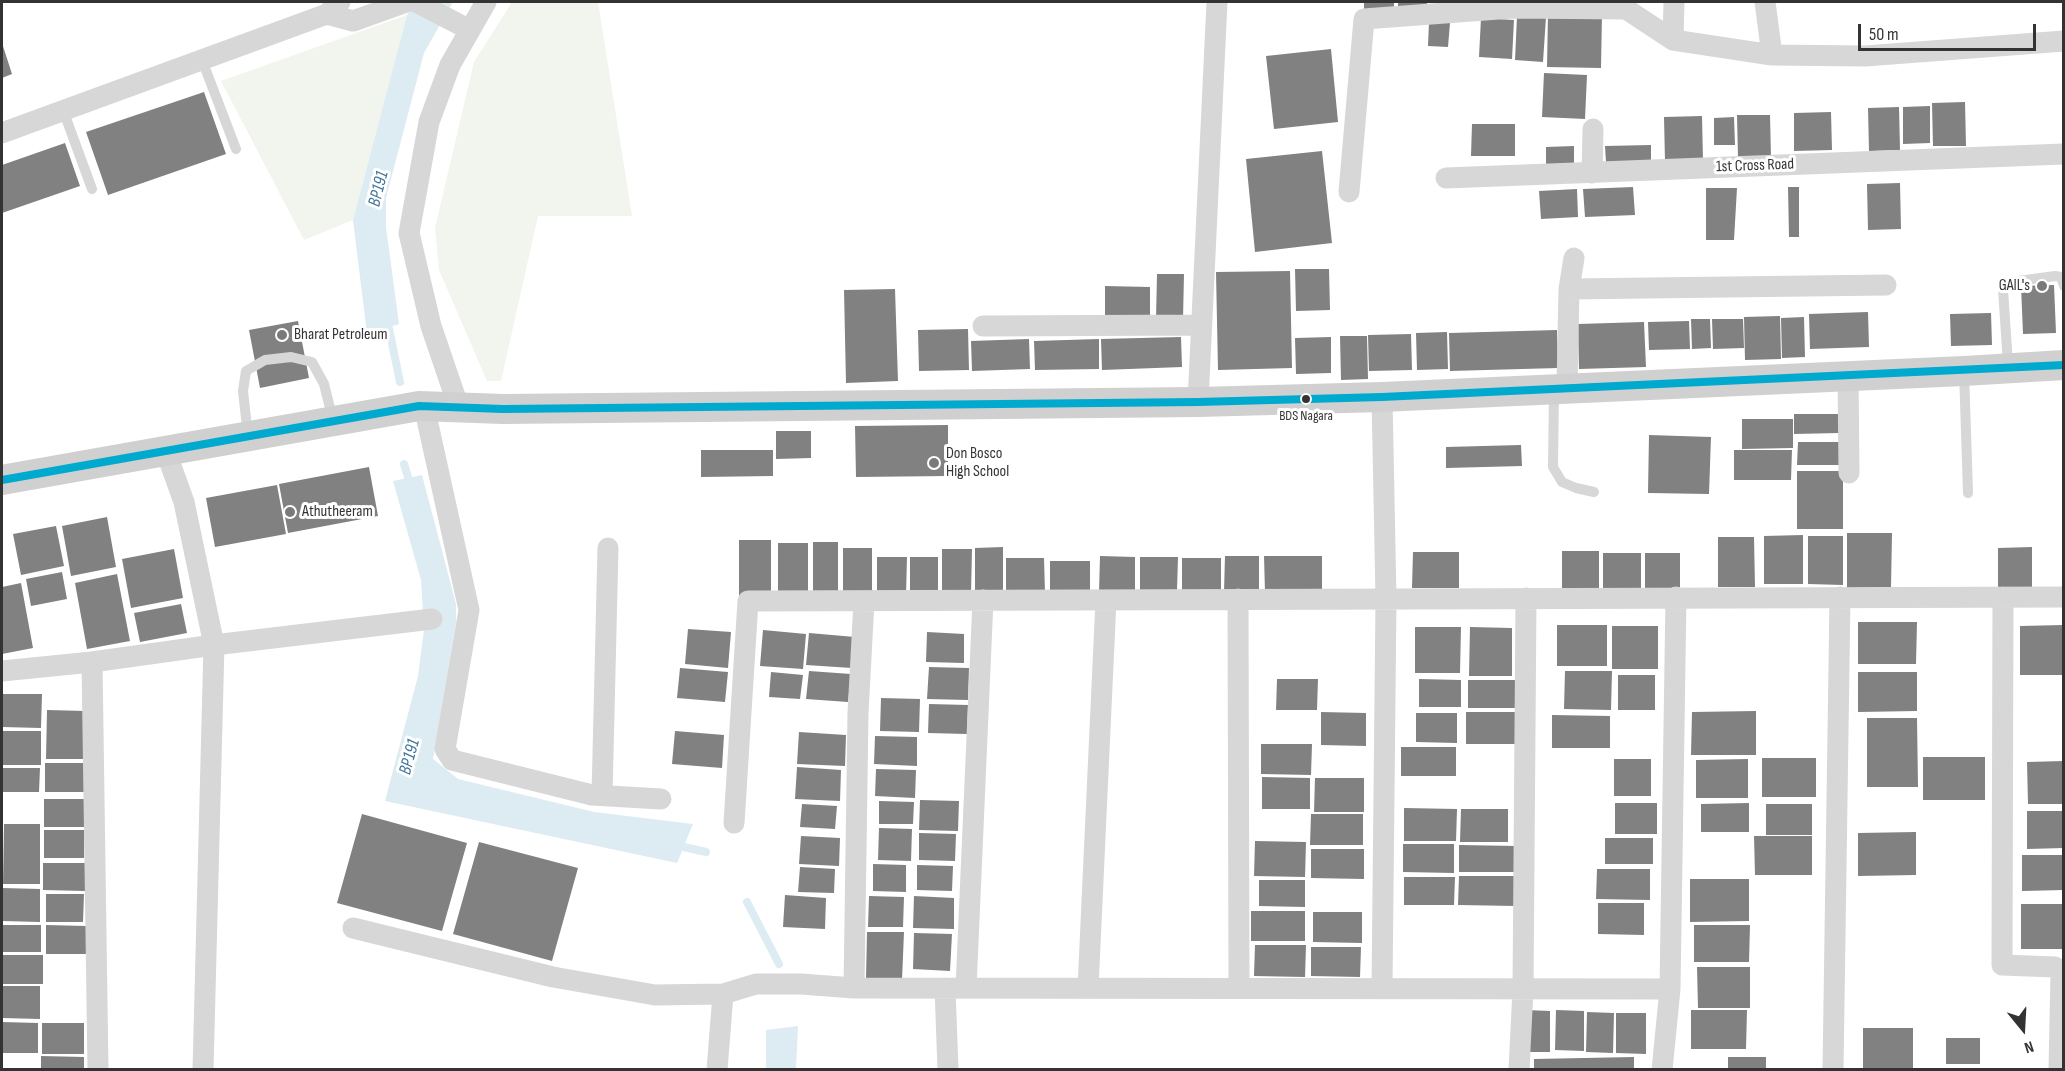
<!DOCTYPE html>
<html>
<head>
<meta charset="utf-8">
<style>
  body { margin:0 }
  #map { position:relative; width:2065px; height:1071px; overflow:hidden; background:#fff; font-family:"Sofia Sans Condensed",sans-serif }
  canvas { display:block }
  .frame { position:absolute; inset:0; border:3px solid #333; pointer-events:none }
  .north { position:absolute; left:1993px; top:999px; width:60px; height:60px; -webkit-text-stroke:4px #fff; paint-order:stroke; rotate:162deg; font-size:16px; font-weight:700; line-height:24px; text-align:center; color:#333 }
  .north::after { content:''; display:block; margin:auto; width:21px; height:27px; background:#333; clip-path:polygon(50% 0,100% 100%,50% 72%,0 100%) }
  .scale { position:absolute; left:1858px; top:24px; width:178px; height:27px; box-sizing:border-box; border:3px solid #333; border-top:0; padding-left:8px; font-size:18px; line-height:21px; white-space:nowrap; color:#333; -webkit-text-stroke:4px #fff; paint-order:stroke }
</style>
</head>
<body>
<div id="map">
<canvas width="2065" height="1071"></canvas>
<div class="frame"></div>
<div class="north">N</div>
<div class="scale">50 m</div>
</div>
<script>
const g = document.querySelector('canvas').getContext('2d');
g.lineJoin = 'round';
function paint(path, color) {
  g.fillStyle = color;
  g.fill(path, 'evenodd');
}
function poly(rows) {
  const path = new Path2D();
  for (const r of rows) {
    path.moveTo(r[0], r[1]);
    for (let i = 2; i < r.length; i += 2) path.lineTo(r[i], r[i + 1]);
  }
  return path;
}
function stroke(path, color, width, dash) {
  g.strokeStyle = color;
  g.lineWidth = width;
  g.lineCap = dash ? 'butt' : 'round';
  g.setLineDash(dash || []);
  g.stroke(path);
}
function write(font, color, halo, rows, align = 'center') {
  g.font = font + ' "Sofia Sans Condensed",sans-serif';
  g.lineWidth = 6;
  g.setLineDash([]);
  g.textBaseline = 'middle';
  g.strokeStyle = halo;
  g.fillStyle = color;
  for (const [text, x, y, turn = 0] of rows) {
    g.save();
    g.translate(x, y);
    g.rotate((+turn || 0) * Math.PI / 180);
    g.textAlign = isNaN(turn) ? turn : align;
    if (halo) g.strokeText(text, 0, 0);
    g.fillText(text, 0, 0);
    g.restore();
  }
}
const green = poly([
  [512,2,598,2,632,216,538,216,501,381,487,381,439,270,435,228,474,62],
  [407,15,353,220,304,240,221,81]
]);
const water = poly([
  [416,2,453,2,424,53,386,198,386,227,399,324,367,334,353,220,407,15],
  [422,475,456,604,456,622,433,759,458,779,594,812,693,824,677,863,385,801,418,676,424,630,421,580,393,481],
  [798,1026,796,1069,766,1069,766,1030]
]);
const stream = poly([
  [387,319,400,382],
  [404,464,411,487],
  [675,845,706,852],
  [747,902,779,964]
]);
const building = poly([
  [1364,2,1394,2,1394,12,1364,12],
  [1398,2,1427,2,1427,9,1398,10],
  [1548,13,1602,14,1601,68,1547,67],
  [1517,16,1546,17,1543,62,1515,60],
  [1481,18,1514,20,1512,59,1479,57],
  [1429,22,1450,23,1448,47,1428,46],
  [2,43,12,74,2,78],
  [1331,49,1338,122,1274,129,1266,56],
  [1544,73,1587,75,1585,119,1542,117],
  [204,92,226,154,108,195,86,132],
  [1965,102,1966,146,1933,146,1932,103],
  [1930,106,1930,143,1903,144,1903,107],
  [1899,107,1900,150,1869,151,1868,108],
  [1831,112,1832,150,1794,151,1794,113],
  [1737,115,1770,115,1771,158,1738,158],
  [1702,116,1703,161,1665,162,1664,117],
  [1734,117,1735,145,1714,145,1714,118],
  [1472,124,1515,124,1515,156,1471,156],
  [65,143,80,186,2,213,2,165],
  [1651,145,1651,161,1606,162,1605,146],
  [1574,146,1574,164,1546,164,1546,147],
  [1322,151,1332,243,1255,252,1246,159],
  [1900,183,1901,229,1868,230,1867,184],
  [1633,187,1635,215,1585,217,1583,189],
  [1788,187,1799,187,1799,237,1789,237],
  [1706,188,1737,188,1734,240,1706,240],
  [1577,189,1578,217,1541,219,1539,191],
  [1295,269,1329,269,1330,310,1296,311],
  [1290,271,1292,368,1218,370,1216,272],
  [1157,274,1184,274,1183,319,1156,319],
  [2054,285,2056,333,2023,334,2021,286],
  [1105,286,1150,287,1150,321,1105,321],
  [895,289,898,381,846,383,844,290],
  [1868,312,1869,347,1810,349,1809,314],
  [1991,313,1992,345,1951,346,1950,314],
  [1780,316,1781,359,1745,360,1744,317],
  [1804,317,1805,357,1782,358,1781,318],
  [1691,319,1710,319,1711,348,1692,349],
  [1712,319,1743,319,1744,348,1713,349],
  [298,321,309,378,260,388,249,330],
  [1689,321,1690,349,1649,350,1648,322],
  [1644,322,1646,367,1579,369,1578,324],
  [968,329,969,370,919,371,918,330],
  [1557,330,1558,368,1450,371,1449,333],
  [1447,332,1448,369,1417,370,1416,333],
  [1411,334,1412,370,1369,371,1368,335],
  [1340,336,1367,336,1368,379,1341,380],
  [1181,337,1182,367,1102,370,1101,339],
  [1331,337,1331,373,1296,374,1295,338],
  [1029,339,1030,369,972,371,971,341],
  [1099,339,1099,369,1035,370,1034,341],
  [1794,414,1839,414,1839,433,1794,434],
  [1742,419,1793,419,1793,448,1742,449],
  [948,425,948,476,856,477,855,426],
  [776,431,811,431,811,458,776,459],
  [1649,435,1711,437,1709,494,1648,493],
  [1798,442,1839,442,1839,465,1797,465],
  [1521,445,1522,466,1446,468,1446,447],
  [701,450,773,450,773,476,701,477],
  [1734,450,1792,450,1791,480,1734,480],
  [369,467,378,516,288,533,279,484],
  [1797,471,1843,471,1843,529,1797,529],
  [277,485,286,534,215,547,206,498],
  [107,517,116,567,71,576,62,526],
  [56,526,64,566,21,575,13,534],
  [1847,533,1892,533,1891,587,1847,588],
  [1803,535,1803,584,1764,584,1764,536],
  [1808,536,1843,536,1843,585,1808,584],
  [1718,537,1754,537,1755,587,1718,587],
  [739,540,771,540,771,597,739,597],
  [813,542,838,542,838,594,813,595],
  [778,543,808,543,808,595,778,596],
  [1003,547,1003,593,975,593,975,548],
  [2032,547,2032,588,1998,588,1998,548],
  [843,548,872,548,872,593,843,593],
  [174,549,183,598,131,608,122,559],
  [942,549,972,549,971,594,942,594],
  [1562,551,1599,551,1599,589,1562,589],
  [1413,552,1459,552,1459,588,1412,588],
  [1603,553,1641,553,1641,589,1603,590],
  [1645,553,1680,553,1680,591,1645,591],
  [1100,556,1135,557,1135,592,1099,593],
  [1225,556,1259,556,1259,592,1224,592],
  [1264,556,1322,556,1322,593,1265,592],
  [877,557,907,557,906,595,877,595],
  [910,557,938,557,938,595,910,595],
  [1140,557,1178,557,1177,591,1140,591],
  [1006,558,1044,558,1045,593,1006,594],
  [1182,558,1221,558,1221,595,1182,595],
  [1050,561,1090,561,1090,593,1050,593],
  [62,572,67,599,31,606,26,579],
  [117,574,130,641,87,649,75,583],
  [21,583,33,648,2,654,2,587],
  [181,604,187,633,140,642,134,613],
  [1858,622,1917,622,1916,664,1858,664],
  [1557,625,1607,625,1607,666,1557,666],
  [2064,625,2064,675,2020,675,2020,626],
  [1612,626,1658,626,1658,669,1612,669],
  [1415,627,1461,627,1460,673,1415,673],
  [1470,627,1512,628,1512,676,1469,676],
  [688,629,731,632,728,668,685,664],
  [763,630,806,634,803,669,760,666],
  [927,632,964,634,964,663,926,662],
  [809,633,855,637,852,668,806,665],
  [929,667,969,668,968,700,927,699],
  [680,668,728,672,725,702,677,698],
  [809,671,851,674,848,702,806,699],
  [1565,671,1612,671,1611,710,1564,709],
  [771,672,803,675,800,699,769,697],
  [1858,672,1917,672,1917,711,1858,712],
  [1618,675,1655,675,1655,710,1618,710],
  [1277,679,1318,679,1317,710,1276,710],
  [1419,679,1461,680,1461,707,1419,707],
  [1468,680,1518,680,1517,708,1468,708],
  [2,694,42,694,41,728,2,727],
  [881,698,920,699,919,732,880,731],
  [929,704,968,705,967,734,928,733],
  [47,710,86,711,85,759,46,759],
  [1756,711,1756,755,1691,755,1692,712],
  [1321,712,1366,713,1366,746,1321,745],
  [1466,712,1515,712,1515,744,1466,744],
  [1416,713,1457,713,1457,743,1416,742],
  [1552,715,1610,716,1610,748,1552,748],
  [1867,718,1917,718,1918,787,1867,787],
  [2,731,41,731,41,765,2,765],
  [675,731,724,735,722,768,672,764],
  [799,732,846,735,845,766,797,764],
  [875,736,917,737,917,766,874,764],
  [1261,744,1312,744,1311,775,1261,774],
  [1401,747,1456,747,1456,776,1401,776],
  [1923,757,1985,757,1985,800,1923,800],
  [1762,758,1816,758,1816,797,1762,797],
  [1614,759,1651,759,1651,796,1614,796],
  [1748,759,1748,798,1696,798,1696,760],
  [2064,761,2064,804,2028,804,2027,762],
  [45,763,85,763,85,792,45,792],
  [797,767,841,770,840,801,795,799],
  [2,768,40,768,39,792,2,792],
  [876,769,916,770,915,798,875,796],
  [1262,777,1310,778,1310,809,1262,809],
  [1315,778,1364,778,1364,812,1314,812],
  [44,799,87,799,86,827,44,827],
  [920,800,959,801,958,831,919,830],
  [879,801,914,802,913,824,879,824],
  [1615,803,1657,803,1657,834,1615,834],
  [1749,803,1749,832,1701,832,1701,804],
  [802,804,837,806,835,829,800,827],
  [1766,804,1812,804,1812,835,1766,835],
  [1404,808,1457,809,1456,841,1404,841],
  [1461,809,1508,809,1508,842,1460,842],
  [2027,811,2064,811,2064,848,2027,849],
  [362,814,467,843,442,931,337,903],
  [1311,814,1363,814,1363,845,1310,845],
  [4,824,40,824,40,884,3,884],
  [879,828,912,829,911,861,878,860],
  [44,830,84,830,84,858,44,858],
  [1916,832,1916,875,1858,876,1858,833],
  [919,833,956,834,955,861,919,860],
  [801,836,840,838,839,866,799,864],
  [1754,836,1812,836,1812,875,1755,875],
  [1605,838,1653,838,1653,864,1605,864],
  [1255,841,1306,842,1305,877,1254,876],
  [479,842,578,868,552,961,453,934],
  [1403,844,1454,844,1454,873,1403,872],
  [1459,845,1517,846,1517,872,1459,872],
  [1311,849,1364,849,1364,879,1311,878],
  [2022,855,2064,855,2064,890,2022,891],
  [43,863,85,863,85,891,43,890],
  [873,864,906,865,906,892,873,891],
  [917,865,953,866,952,891,917,890],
  [800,867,835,869,834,893,798,892],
  [1597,869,1650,869,1650,900,1596,899],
  [1459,876,1516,876,1516,906,1458,905],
  [1404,877,1455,877,1454,905,1404,905],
  [1690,879,1749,879,1749,921,1690,922],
  [1259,880,1305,880,1305,907,1259,906],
  [2,888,40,889,40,922,2,921],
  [46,894,84,894,83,922,46,922],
  [785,895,826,898,825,929,783,927],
  [869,896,904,897,903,927,868,927],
  [914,896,954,898,954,929,913,928],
  [1598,903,1644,903,1644,935,1598,934],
  [2021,904,2064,904,2064,949,2021,949],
  [1251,911,1305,911,1305,941,1251,941],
  [1313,912,1362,912,1362,943,1313,942],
  [3,925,41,925,41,952,3,952],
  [46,925,86,926,86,954,46,954],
  [1694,925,1750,925,1749,962,1694,962],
  [867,932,904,932,902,980,866,979],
  [914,933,952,934,950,971,913,969],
  [1255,945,1306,945,1305,977,1254,976],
  [1311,947,1361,947,1360,977,1311,976],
  [2,955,43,955,43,984,2,984],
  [1697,967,1750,967,1750,1008,1698,1008],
  [2,986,40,986,40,1019,2,1018],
  [1526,1010,1550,1011,1550,1052,1525,1052],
  [1556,1010,1584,1011,1584,1051,1555,1050],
  [1691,1010,1747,1010,1746,1049,1691,1049],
  [1587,1012,1614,1013,1613,1053,1586,1052],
  [1616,1013,1646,1013,1646,1054,1616,1053],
  [2,1022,38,1023,38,1053,2,1053],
  [42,1023,84,1023,84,1054,42,1054],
  [1863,1028,1913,1028,1913,1070,1863,1070],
  [1946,1038,1980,1038,1980,1064,1946,1064],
  [41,1056,84,1057,84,1070,41,1070],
  [1634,1057,1634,1070,1534,1070,1534,1059],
  [1728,1057,1766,1057,1766,1070,1728,1070]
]);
const lane = poly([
  [202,60,236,149],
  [63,110,92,189],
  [2008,365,2003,289,2011,282,2055,276,2061,277,2064,286],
  [1964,371,1968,493],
  [1554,391,1553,467,1562,482,1576,488,1594,492],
  [248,436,243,391,246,371,265,360,291,357,312,362,324,384,333,420]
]);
const street = poly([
  [416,2,470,30],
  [1765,2,1772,55],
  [327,14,353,21,406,2],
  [1673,40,1674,2],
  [2,133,327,14,340,2],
  [1592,173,1593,129],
  [1446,178,2064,154],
  [1349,192,1364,19,1512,8,1626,9,1673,40,1772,55,1865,56,2064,41],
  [1569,289,1886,285],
  [983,326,1200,325],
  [1848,375,1849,473],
  [1567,387,1569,289,1574,258],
  [1198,402,1217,2],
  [424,406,469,610,445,749,452,760,592,795,661,799],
  [459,408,431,326,409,233,429,122,450,65,486,2],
  [166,452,184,502,214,645,203,1070],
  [2003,597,2002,965,2055,967,2061,972,2059,1070],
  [1238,599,1239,988],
  [92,662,98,1070],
  [2,671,92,662,214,645,432,619],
  [602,795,608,548],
  [734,823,748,601,2064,597],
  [353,928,553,977,655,995,723,994,756,984,801,984,854,988,1670,989],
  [854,988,858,713,864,601],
  [945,988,948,1070],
  [966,988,983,600],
  [1088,988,1106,600],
  [1382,988,1386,599,1382,397],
  [717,1070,723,994],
  [1519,1070,1523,989,1526,598],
  [1662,1070,1670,989,1676,597],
  [1833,1070,1840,597]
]);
const secondary = poly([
  [2,480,419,406,503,409,1198,402,1382,397,1964,371,2064,365]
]);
const bus1 = poly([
  [2,480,419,406,503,409,1198,402,1382,397,2064,365]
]);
const markers = [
  [2042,286,6,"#7a7a7a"],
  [282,335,6,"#7a7a7a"],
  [1306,399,5,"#333"],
  [934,463,6,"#7a7a7a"],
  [290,512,6,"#7a7a7a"]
];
const busNames = [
  ["BDS Nagara",1306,416]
];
const streetNames = [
  ["1st Cross Road",1755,166,-2]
];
const poiNames = [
  ["GAIL's",2030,286,"right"],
  ["Bharat Petroleum",294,335],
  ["Don Bosco",946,454],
  ["High School",946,472],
  ["Athutheeram",302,512]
];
const waterNames = [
  ["BP191",379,189,-76],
  ["BP191",410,757,-75]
];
paint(green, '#f1f5ed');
paint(water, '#ddebf3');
stroke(stream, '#ddebf3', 8);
paint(building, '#818181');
stroke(lane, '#d7d7d7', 10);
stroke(street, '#d7d7d7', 21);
stroke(secondary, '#d0d0d0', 30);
stroke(bus1, '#00a9ce', 8);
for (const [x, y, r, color] of markers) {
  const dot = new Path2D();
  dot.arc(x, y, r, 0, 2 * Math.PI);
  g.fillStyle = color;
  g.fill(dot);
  stroke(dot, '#fff', 2);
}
write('14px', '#333', '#fff', busNames);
write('16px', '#333', '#fff', streetNames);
write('16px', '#333', '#fff', poiNames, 'left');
write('italic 18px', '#3f7597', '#fff', waterNames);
</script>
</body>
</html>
